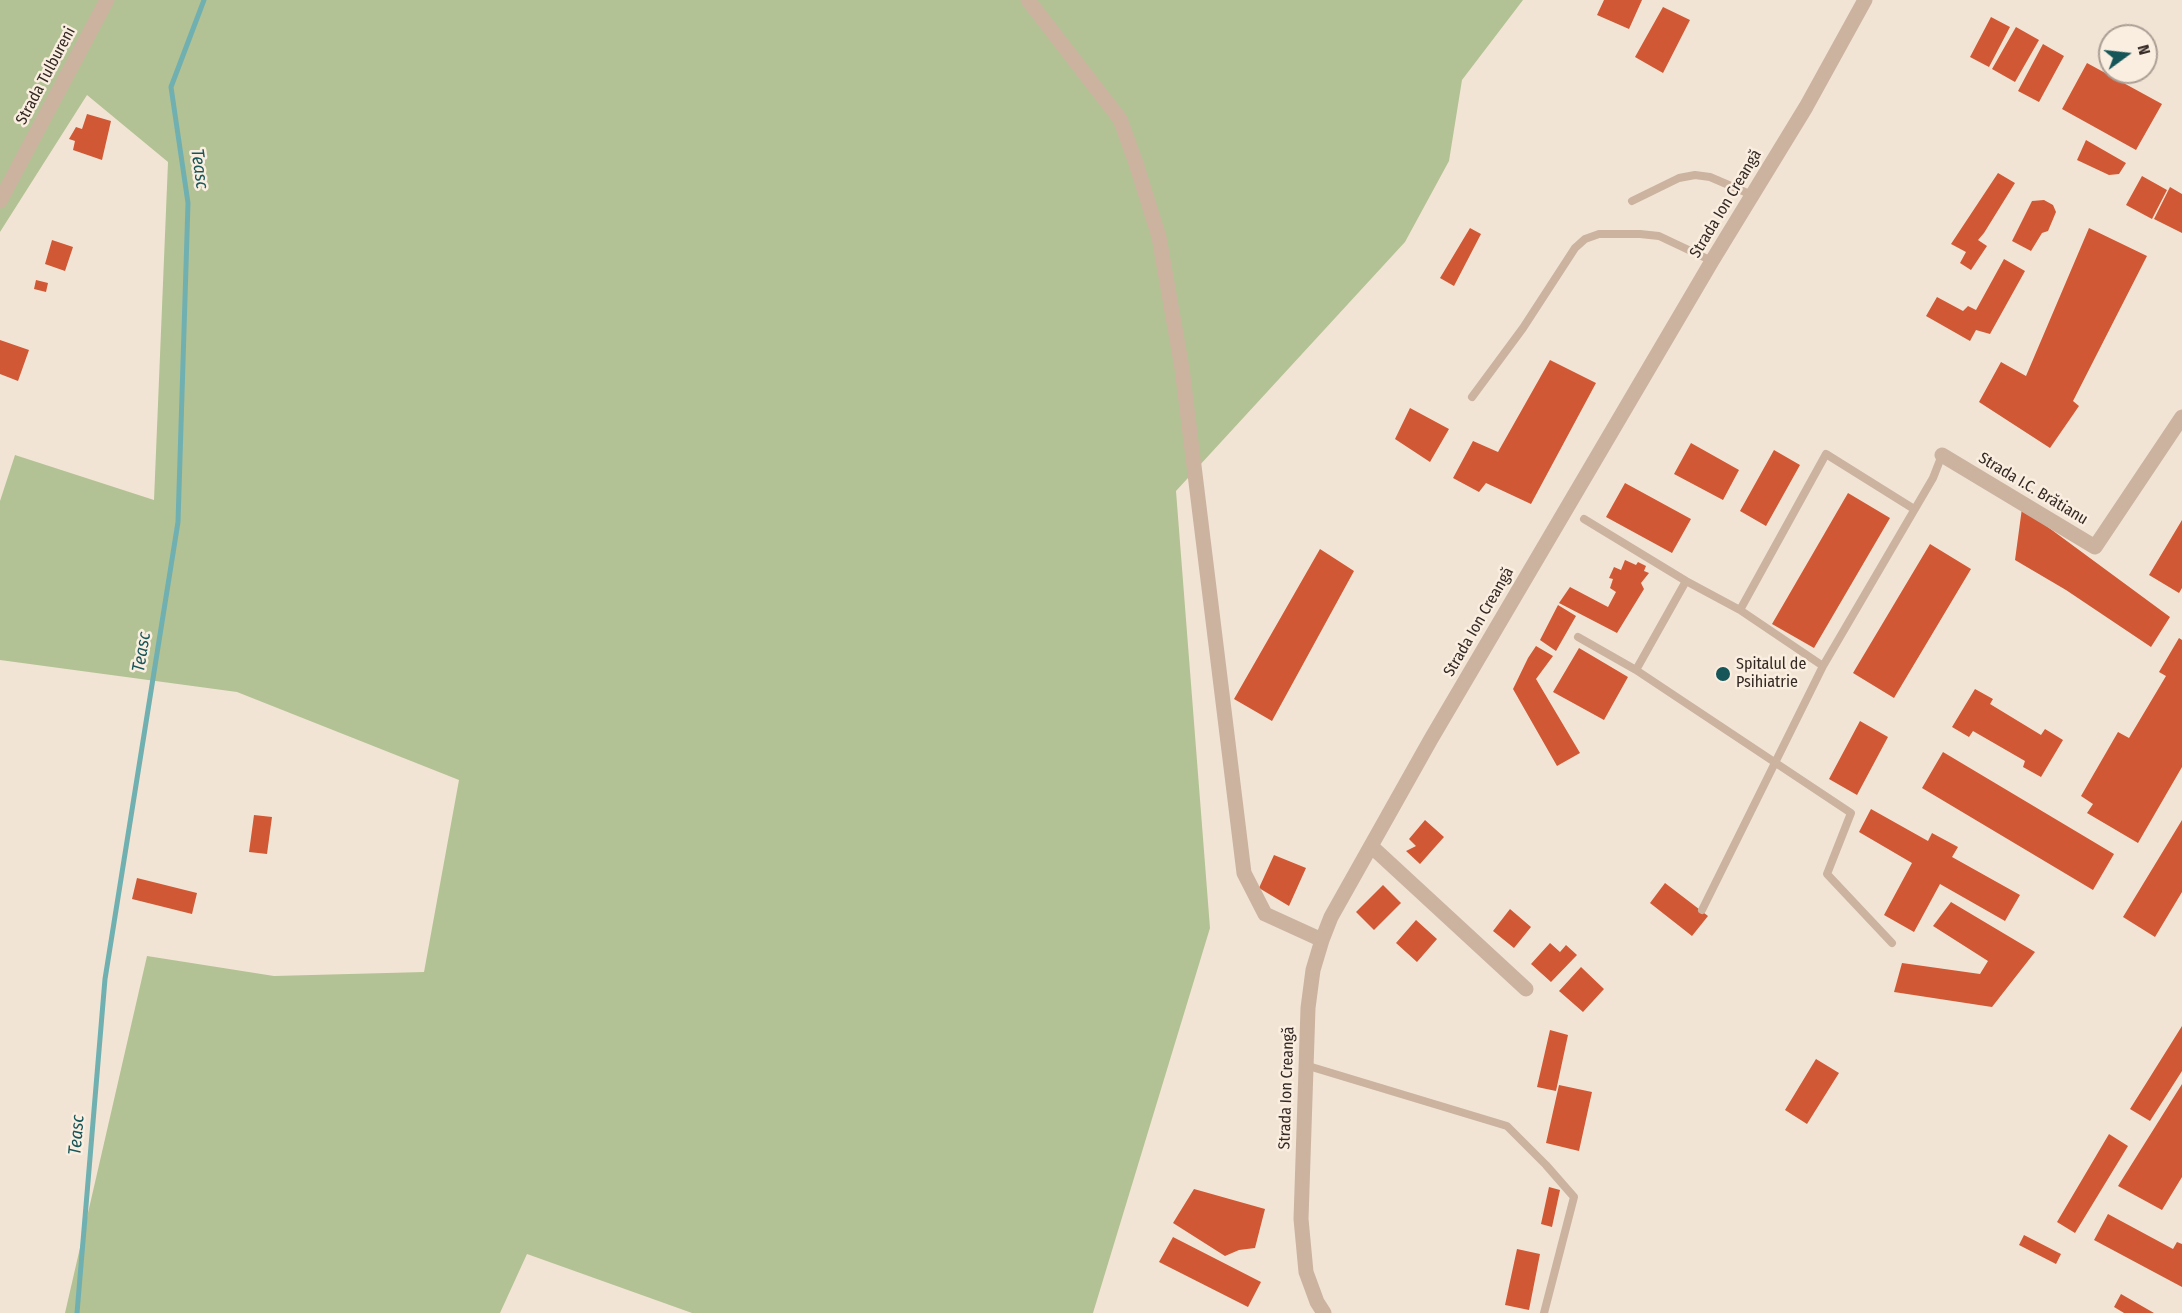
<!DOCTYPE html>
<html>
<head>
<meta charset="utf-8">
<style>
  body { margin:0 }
  #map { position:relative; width:2182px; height:1313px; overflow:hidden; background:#f2e4d4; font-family:"Fira Sans Condensed",sans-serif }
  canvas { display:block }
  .north { position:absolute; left:2098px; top:24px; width:60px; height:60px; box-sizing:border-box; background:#faeee0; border:2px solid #ab9f95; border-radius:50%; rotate:75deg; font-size:16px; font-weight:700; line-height:24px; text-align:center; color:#342924 }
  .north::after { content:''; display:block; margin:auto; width:21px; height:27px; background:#165558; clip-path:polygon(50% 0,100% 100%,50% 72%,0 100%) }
</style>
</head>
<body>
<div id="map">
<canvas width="2182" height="1313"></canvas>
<div class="north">N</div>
</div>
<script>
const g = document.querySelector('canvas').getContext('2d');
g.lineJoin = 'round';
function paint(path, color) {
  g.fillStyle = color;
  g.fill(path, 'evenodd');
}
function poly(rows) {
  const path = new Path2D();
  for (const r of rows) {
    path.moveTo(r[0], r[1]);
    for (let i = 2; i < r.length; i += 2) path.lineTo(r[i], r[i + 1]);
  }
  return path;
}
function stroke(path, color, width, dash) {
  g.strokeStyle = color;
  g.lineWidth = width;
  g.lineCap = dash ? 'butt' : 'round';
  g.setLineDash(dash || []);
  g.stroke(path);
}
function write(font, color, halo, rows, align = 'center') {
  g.font = font + ' "Fira Sans Condensed",sans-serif';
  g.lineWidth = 5;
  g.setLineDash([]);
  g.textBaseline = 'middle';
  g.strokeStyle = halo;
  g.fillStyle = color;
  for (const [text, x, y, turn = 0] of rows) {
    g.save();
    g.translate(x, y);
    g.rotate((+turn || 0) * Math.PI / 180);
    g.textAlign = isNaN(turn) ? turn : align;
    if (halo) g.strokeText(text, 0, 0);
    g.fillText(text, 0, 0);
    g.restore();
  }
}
const green = poly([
  [0,0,1523,0,1462,80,1449,161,1405,242,1176,491,1210,928,1093,1313,692,1313,527,1254,500,1313,65,1313,147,956,274,976,424,972,459,780,237,692,0,660,0,501,15,455,154,500,168,162,87,95,0,232]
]);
const stream = poly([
  [77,1313,105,979,178,522,188,203,171,87,204,0]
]);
const building = poly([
  [1604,0,1642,0,1629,29,1597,15],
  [1663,7,1690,20,1663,73,1635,57],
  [1991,17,2010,27,1989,67,1970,57],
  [2016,27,2039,40,2015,82,1992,69],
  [2043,44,2064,56,2039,102,2018,91],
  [2087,63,2162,104,2136,150,2062,109],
  [87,114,111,121,102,160,73,150,75,141,69,139,76,127,82,129],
  [2086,140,2126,163,2119,174,2109,175,2077,160],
  [1998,173,2015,183,1984,233,1978,240,1987,246,1971,270,1960,263,1966,252,1951,244],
  [2142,176,2167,190,2152,219,2126,205],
  [2170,187,2182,194,2182,233,2154,219],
  [2044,200,2053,205,2056,212,2048,231,2042,233,2031,251,2012,241,2032,201],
  [1470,228,1481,234,1454,286,1440,278],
  [2089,228,2147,256,2073,401,2079,406,2050,448,1979,402,2001,362,2026,376],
  [52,240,73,247,65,271,45,264],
  [2004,259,2025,271,1990,334,1976,330,1970,341,1926,316,1937,297,1963,311,1968,306,1976,310],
  [36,280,48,283,46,292,34,289],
  [0,340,29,350,18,381,0,374],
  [1550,360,1596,383,1531,504,1486,483,1479,492,1453,478,1473,441,1498,452],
  [1410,408,1449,429,1430,462,1395,439],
  [1691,443,1739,470,1723,500,1674,474],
  [1774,450,1800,465,1766,526,1740,511],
  [1625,483,1691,519,1672,553,1606,517],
  [1848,493,1890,518,1814,648,1772,624],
  [2022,508,2170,617,2151,647,2066,590,2015,560],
  [2182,520,2182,588,2179,593,2149,575],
  [1930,544,1971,569,1894,698,1853,673],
  [1320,549,1354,571,1272,721,1234,699],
  [1625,560,1636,565,1638,562,1646,566,1644,571,1649,573,1641,583,1644,589,1617,633,1559,603,1570,587,1608,607,1616,592,1610,588,1613,579,1609,578,1614,567,1621,570],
  [1558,605,1576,616,1556,651,1540,640],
  [2179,638,2182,640,2182,767,2138,843,2087,813,2093,804,2081,796,2118,732,2129,738,2166,676,2159,672],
  [1536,646,1553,656,1536,679,1580,753,1557,766,1513,689,1528,658],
  [1579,648,1628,677,1604,720,1553,692],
  [1975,689,1993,699,1990,704,2041,735,2045,729,2063,740,2041,777,2023,767,2025,761,1973,731,1969,737,1952,727],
  [1860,721,1888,737,1857,795,1829,779],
  [1943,752,2114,854,2093,890,1922,788],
  [1871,809,1928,841,1932,833,1958,847,1952,857,2020,895,2005,921,1940,884,1914,932,1884,915,1912,863,1859,832],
  [254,815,272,817,267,854,249,852],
  [1425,820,1444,837,1420,864,1406,851,1416,846,1409,839],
  [2182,820,2182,892,2155,937,2123,917],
  [1274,855,1306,868,1289,906,1259,888],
  [137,878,197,893,192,914,132,899],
  [1665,883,1708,916,1692,936,1650,903],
  [1383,885,1401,903,1374,930,1356,912],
  [1951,902,2035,952,1992,1007,1894,992,1902,963,1980,974,1988,961,1933,926],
  [1510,909,1531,927,1514,948,1493,931],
  [1416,920,1437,939,1417,962,1396,943],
  [1550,943,1560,952,1566,945,1577,955,1551,982,1531,964],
  [1581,967,1604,989,1583,1012,1559,991],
  [2182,1026,2182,1071,2150,1121,2130,1109],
  [1550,1030,1568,1035,1556,1091,1537,1087],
  [1816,1059,1839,1073,1807,1124,1785,1110],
  [2182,1084,2182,1177,2162,1210,2118,1186],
  [1559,1085,1592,1092,1579,1151,1546,1143],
  [2109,1134,2128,1146,2075,1233,2057,1222],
  [1549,1187,1560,1190,1552,1227,1541,1224],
  [1194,1189,1265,1209,1255,1248,1239,1250,1225,1256,1173,1223],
  [2108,1214,2173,1249,2177,1242,2182,1244,2182,1287,2094,1240],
  [2024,1235,2061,1254,2056,1264,2019,1245],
  [1173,1237,1261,1282,1248,1307,1159,1262],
  [1517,1249,1540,1254,1529,1310,1505,1305],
  [2121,1294,2154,1313,2124,1313,2114,1307]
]);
const service = poly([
  [1632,201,1679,178,1695,175,1710,177,1752,195],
  [1472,397,1523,328,1575,248,1585,239,1599,234,1640,234,1659,236,1712,261],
  [1584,519,1686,581,1740,610,1823,666],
  [1740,610,1826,454,1914,509],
  [1578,637,1636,670,1851,813,1827,874,1892,943],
  [1636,670,1686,581],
  [1702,910,1823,666,1933,478,1942,455],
  [1305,1065,1507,1126,1546,1165,1574,1197,1544,1313]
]);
const minor = poly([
  [1028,0,1120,119,1136,163,1159,237,1182,368,1244,873,1265,914,1322,940],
  [1942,455,2095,547,2182,417],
  [1371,846,1526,989],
  [1324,1313,1317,1302,1306,1272,1301,1219,1308,1008,1313,970,1322,940,1331,917,1431,739,1712,261,1806,107,1865,0]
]);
const tertiary = poly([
  [0,201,107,0]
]);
const markers = [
  [1723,674,8,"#165558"]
];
const streetNames = [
  ["Strada Tulbureni",46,76,-62],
  ["Strada Ion Creangă",1726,204,-59],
  ["Strada I.C. Brătianu",2033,489,31],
  ["Strada Ion Creangă",1479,622,-60],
  ["Strada Ion Creangă",1287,1088,-88]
];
const poiNames = [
  ["Spitalul de",1736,665],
  ["Psihiatrie",1736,683]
];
const waterNames = [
  ["Teasc",199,169,82],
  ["Teasc",142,652,-81],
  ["Teasc",77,1135,-85]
];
paint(green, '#b3c294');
stroke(stream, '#71b0b1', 5);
paint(building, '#d05834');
stroke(service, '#cbb3a0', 8);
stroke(minor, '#cbb3a0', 15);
stroke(tertiary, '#cbb3a0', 15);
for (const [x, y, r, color] of markers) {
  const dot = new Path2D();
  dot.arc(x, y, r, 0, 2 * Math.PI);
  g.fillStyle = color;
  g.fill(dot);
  stroke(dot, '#faeee0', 2);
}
write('16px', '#342924', '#faeee0', streetNames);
write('16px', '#342924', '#faeee0', poiNames, 'left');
write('italic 18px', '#165558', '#faeee0', waterNames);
</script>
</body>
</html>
